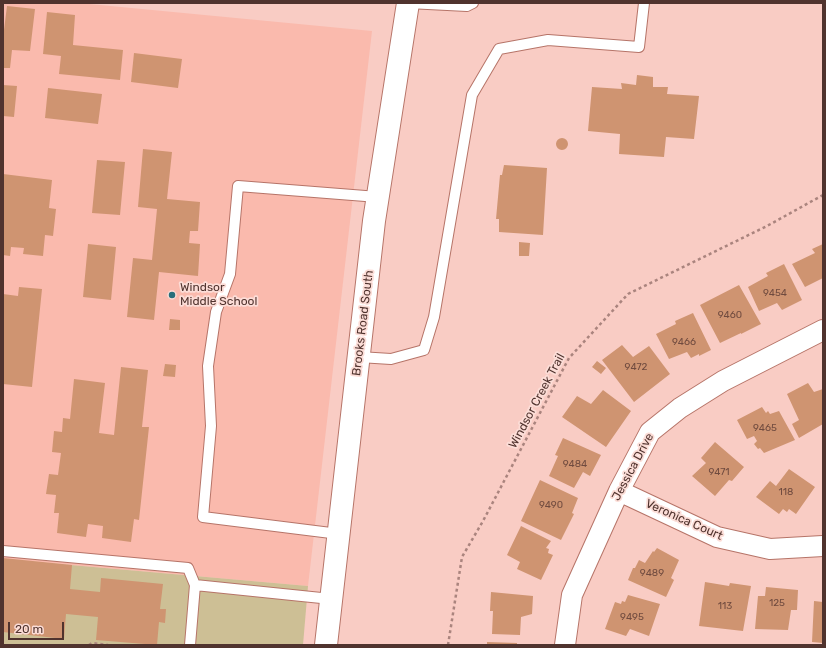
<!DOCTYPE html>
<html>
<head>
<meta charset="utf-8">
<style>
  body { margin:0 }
  #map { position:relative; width:826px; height:648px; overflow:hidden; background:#f9ccc4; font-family:Rubik,sans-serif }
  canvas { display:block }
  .frame { position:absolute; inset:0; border:4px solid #50332e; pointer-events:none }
  .scale { position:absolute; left:8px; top:622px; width:56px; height:18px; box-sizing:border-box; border:2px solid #50332e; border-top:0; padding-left:5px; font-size:12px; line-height:14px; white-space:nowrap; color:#50332e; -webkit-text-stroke:3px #fcddd7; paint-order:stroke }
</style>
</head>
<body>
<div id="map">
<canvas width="826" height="648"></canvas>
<div class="frame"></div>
<div class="scale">20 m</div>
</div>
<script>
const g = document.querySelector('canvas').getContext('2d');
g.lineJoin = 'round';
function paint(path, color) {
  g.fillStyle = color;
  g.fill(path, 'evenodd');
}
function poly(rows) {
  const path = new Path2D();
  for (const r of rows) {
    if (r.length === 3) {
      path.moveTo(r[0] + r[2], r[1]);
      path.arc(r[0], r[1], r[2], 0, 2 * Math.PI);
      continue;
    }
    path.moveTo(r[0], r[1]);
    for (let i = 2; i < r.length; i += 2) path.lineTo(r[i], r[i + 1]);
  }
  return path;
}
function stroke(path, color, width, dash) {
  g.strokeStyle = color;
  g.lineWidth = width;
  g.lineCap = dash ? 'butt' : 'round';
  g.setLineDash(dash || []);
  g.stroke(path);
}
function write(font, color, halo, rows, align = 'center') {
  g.font = font + ' Rubik,sans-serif';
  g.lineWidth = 3.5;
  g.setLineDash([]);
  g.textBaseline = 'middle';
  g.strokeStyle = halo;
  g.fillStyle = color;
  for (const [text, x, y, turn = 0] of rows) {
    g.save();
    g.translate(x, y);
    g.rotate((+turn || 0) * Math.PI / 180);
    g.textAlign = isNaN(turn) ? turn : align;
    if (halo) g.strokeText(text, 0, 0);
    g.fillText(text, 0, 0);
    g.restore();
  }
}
const built = poly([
  [3,3,79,3,372,31,308,586,3,559]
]);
const green = poly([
  [3,559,308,586,303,645,3,645]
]);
const building = poly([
  [7,6,35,9,30,51,12,50,10,68,3,68,3,38],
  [47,12,75,15,73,45,123,50,120,80,59,74,61,56,43,54],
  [134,53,182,59,178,88,131,82],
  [637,75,653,77,653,87,668,87,667,94,699,96,694,139,666,137,664,157,619,154,620,134,588,131,592,87,622,89,621,83,636,85],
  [3,85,17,86,14,117,3,116],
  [48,88,102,94,98,124,45,118],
  [562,144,6],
  [143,149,172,152,167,199,200,202,198,231,190,231,189,243,200,244,198,276,159,272,154,320,127,317,133,258,152,260,157,209,138,207],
  [97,160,125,162,120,215,92,213],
  [504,165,547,168,543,235,499,232,499,219,496,219,500,175,502,175],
  [3,174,52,180,49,208,56,209,53,236,45,235,43,256,23,254,24,248,11,247,10,256,3,255],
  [519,242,530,243,529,256,519,256],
  [88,244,116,247,111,300,83,297],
  [823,244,823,278,805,287,792,264,815,253,812,249],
  [784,264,802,300,782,310,777,303,759,311,748,287,768,276,766,273],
  [739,285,761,324,741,334,741,333,720,343,700,305],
  [19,287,42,289,32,387,3,384,3,294,18,296],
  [693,313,711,350,699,356,699,354,691,358,687,352,669,359,656,334,676,324,675,321],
  [170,319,180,320,180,330,169,330],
  [622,345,633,357,649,346,670,374,634,402,602,360],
  [597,361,606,368,601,374,592,367],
  [165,364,176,365,175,377,163,376],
  [121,367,148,370,142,427,149,427,139,520,134,519,131,542,102,538,103,526,88,524,86,537,57,533,59,513,54,513,56,495,46,494,49,474,58,475,61,453,52,452,54,431,62,432,63,418,70,419,74,379,105,383,99,433,114,435],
  [808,383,814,392,823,389,823,424,799,438,792,424,799,420,787,394],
  [603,390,631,411,606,447,562,417,577,396,591,404],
  [762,407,766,413,768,411,770,414,779,411,795,440,764,453,760,448,758,449,754,444,757,441,754,436,747,439,737,420],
  [563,438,601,455,590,476,583,472,574,488,549,476,558,456,555,455],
  [715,442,744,467,732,481,729,480,715,496,692,476,706,463,701,458],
  [789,469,815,487,796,514,789,509,787,512,783,509,779,514,756,497,770,481,776,486],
  [540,480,578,498,572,513,574,514,561,540,521,521],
  [521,526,551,541,546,548,549,549,548,553,553,555,541,580,517,569,520,562,507,555],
  [657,548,679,560,671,578,674,580,666,597,628,580,633,568,635,568,639,560,645,563,653,551,654,552],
  [3,558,72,565,70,589,100,592,101,578,163,584,160,609,166,609,165,623,159,622,157,645,96,640,98,617,66,614,64,639,3,632],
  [705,582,729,586,730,583,751,586,743,631,699,626],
  [766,587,798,590,797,610,791,610,788,630,755,629,758,596,765,596],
  [491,592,533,596,532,614,521,617,520,635,492,634,493,611,490,611],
  [628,595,660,604,649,636,630,629,626,636,605,629,615,602,621,604,622,601,625,602],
  [814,601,823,602,823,643,812,642],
  [487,642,517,643,517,645,487,645]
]);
const path = poly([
  [89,645,92,643,108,645],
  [448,645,462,557,483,521,569,358,628,294,767,226,823,195]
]);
const service = poly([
  [408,3,467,6,473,3],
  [359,357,391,359,424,350,434,317,472,95,499,49,548,40,639,47,644,3],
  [339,534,203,517,211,426,208,366,216,312,230,274,238,186,378,197],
  [3,551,188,568,195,585],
  [190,645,195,585,331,599]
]);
const minor = poly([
  [619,491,717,537,770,549,823,546],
  [565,645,572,595,619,491,650,432,680,408,723,381,823,330]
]);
const tertiary = poly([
  [326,645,374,221,408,3]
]);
const markers = [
  [172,295,4,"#276f7b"]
];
const numberNames = [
  ["9454",775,293],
  ["9460",730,315],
  ["9466",684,342],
  ["9472",636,367],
  ["9465",765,428],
  ["9484",575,464],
  ["9471",719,472],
  ["118",786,492],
  ["9490",551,505],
  ["9489",652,573],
  ["125",777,603],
  ["113",725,606],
  ["9495",632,617]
];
const poiNames = [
  ["Windsor",180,288],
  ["Middle School",180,302]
];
const streetNames = [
  ["Brooks Road South",363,323,-83],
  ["Windsor Creek Trail",537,401,-62],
  ["Jessica Drive",633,467,-62],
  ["Veronica Court",684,520,24]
];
paint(built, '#fabaad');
paint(green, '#cdbf95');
paint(building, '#cf9471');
stroke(service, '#b67468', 12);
stroke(minor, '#b67468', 22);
stroke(tertiary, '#b67468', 24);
stroke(path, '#aa847e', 2.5, [3, 3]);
stroke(service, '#fff', 10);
stroke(minor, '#fff', 20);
stroke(tertiary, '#fff', 22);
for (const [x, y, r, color] of markers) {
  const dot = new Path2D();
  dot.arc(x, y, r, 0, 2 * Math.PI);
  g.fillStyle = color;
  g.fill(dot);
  stroke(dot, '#fcddd7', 1.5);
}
write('10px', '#704b3f', null, numberNames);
write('12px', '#50332e', '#fcddd7', poiNames, 'left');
write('12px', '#50332e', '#fcddd7', streetNames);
</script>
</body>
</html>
